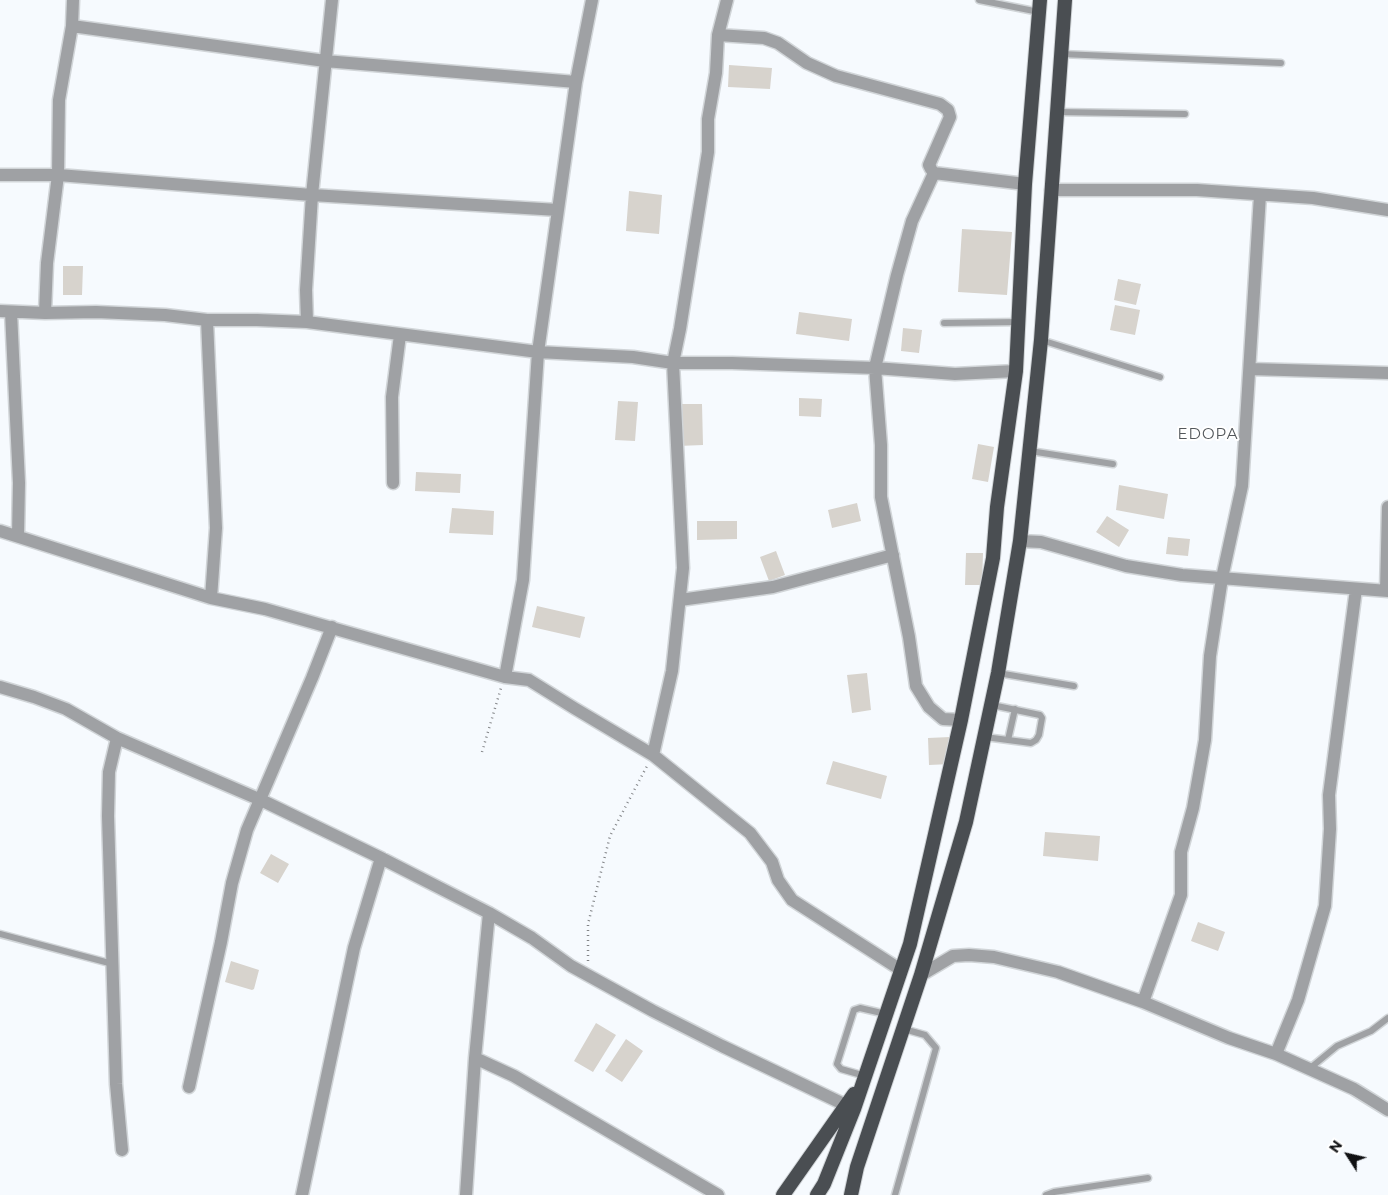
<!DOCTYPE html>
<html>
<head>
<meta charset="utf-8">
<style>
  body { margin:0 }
  #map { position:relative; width:1388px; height:1195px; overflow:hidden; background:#f6fafe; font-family:Montserrat,sans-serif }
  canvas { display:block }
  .north { position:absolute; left:1323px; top:1130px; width:50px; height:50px; -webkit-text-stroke:4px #fff; paint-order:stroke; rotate:305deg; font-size:14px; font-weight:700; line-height:20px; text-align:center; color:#101113 }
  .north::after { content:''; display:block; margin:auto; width:18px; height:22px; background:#101113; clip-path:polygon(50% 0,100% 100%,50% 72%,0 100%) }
</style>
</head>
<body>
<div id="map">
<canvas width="1388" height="1195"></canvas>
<div class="north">N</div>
</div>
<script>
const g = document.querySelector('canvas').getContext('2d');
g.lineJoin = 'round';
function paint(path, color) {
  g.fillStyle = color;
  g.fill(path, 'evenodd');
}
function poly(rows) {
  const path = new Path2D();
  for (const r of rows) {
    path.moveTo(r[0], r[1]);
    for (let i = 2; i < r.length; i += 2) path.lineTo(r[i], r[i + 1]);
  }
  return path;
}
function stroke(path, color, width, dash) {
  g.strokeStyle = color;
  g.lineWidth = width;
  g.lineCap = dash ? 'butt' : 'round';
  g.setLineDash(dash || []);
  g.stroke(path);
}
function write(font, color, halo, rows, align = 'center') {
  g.font = font + ' Montserrat,sans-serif';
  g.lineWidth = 4;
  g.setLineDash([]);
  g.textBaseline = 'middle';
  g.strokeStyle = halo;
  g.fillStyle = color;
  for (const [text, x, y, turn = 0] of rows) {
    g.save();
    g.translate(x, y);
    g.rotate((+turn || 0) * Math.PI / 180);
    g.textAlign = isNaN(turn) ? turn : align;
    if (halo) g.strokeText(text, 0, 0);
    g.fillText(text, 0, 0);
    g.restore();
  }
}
const building = poly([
  [729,65,772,68,770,89,728,87],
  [629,191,662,195,659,234,626,231],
  [962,229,1012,232,1007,295,958,292],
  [63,266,83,266,82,295,63,295],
  [1118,279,1141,284,1136,305,1114,300],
  [1115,305,1140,310,1135,335,1110,330],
  [799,312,852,319,849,341,796,334],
  [903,328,922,330,919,353,901,351],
  [799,398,822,399,821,417,799,416],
  [618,401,638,402,635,441,615,440],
  [678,404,702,404,703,445,678,446],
  [978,444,994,447,988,482,972,479],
  [416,472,461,474,460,493,415,491],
  [1119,485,1168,494,1164,519,1116,510],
  [857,503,861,521,832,528,828,510],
  [452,508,494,511,493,535,449,533],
  [1107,516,1129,530,1119,547,1096,532],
  [697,521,737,521,737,539,697,540],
  [1168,537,1190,539,1188,556,1166,554],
  [776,551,785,575,769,581,760,557],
  [966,553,983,553,982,585,965,585],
  [537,606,585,617,580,638,532,627],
  [867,673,871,710,852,713,847,675],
  [950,737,951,764,929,765,928,738],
  [833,761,887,776,881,799,826,784],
  [1045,832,1100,836,1098,861,1043,856],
  [271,854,289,864,278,883,260,873],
  [1198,922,1225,932,1218,951,1191,941],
  [231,961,259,970,254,989,252,990,225,982],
  [596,1023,616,1035,593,1072,574,1061],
  [626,1039,643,1051,622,1082,605,1071]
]);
const path = poly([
  [482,752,501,688],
  [588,961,588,924,610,836,647,766]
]);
const service = poly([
  [979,0,1039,12],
  [1061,54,1281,63],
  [1057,112,1185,114],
  [944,323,1019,322],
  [1041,340,1160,377],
  [1030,451,1113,464],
  [998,673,1074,686],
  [985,737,1031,743,1036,740,1039,735,1042,718,1040,715,992,705],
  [1008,740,1015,709],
  [0,934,113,964],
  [1309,1069,1337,1046,1371,1031,1388,1018],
  [865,1076,841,1069,837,1064,854,1010,860,1008,886,1014],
  [895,1195,936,1048,925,1035,904,1029],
  [1046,1195,1054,1192,1148,1178]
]);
const minor = poly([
  [72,26,325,61,576,82],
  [718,35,764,38,778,43,807,63,836,76,940,104,948,110,950,117,929,165,931,169,934,173,1025,184],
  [934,173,912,221,897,275,875,368,881,445,881,497,909,637,916,686,929,707,943,719,961,720],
  [0,175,58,175,312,195,558,210],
  [1051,190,1197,190,1313,198,1388,210],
  [0,311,45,313,96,312,165,315,207,320,257,320,307,322,538,352,633,357,673,363,732,363,875,368,955,374,1016,371],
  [11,312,19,483,18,536],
  [45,313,47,263,58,175,59,100,72,26,73,0],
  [207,320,216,528,211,598],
  [307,322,306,290,312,195,332,0],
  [1250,369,1388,373],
  [393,483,392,397,400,335],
  [0,531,211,598,265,609,505,677,529,680,574,708,653,755,750,833,772,862,778,880,792,900,901,970],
  [1020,541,1041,542,1126,566,1182,575,1388,591],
  [1386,591,1388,507],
  [680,600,773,587,893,555],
  [505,677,523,580,538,352,576,82,592,0],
  [0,687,34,697,66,709,117,738,261,800,381,858,489,913,532,938,571,966,653,1011,722,1046,854,1109],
  [117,738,109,772,108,816,116,1084,122,1150],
  [653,755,672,671,683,568,673,363,680,329,708,152,708,119,716,73,718,35,727,0],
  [921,975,953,956,969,955,994,957,1058,972,1143,1002,1229,1038,1276,1054,1354,1089,1388,1110],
  [1143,1002,1181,895,1181,852,1193,808,1205,740,1210,656,1222,578,1242,486,1260,195],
  [1276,1054,1298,1000,1325,906,1330,829,1329,795,1356,589],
  [475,1058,514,1076,718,1195],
  [189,1087,221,942,232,883,247,830,312,678,332,627],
  [302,1195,354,948,381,858],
  [466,1195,475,1058,489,913]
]);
const trunk = poly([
  [783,1195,854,1094],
  [817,1195,824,1184,854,1109,910,944,961,720,993,558,997,507,1016,371,1025,184,1040,0],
  [851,1195,857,1167,921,975,966,822,998,673,1020,541,1041,340,1065,0]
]);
const quarterNames = [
  ["EDOPA",1208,435]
];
paint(building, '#d7d3cd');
stroke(service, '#d1d5d8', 9);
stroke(minor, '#d1d5d8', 15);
stroke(trunk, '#d1d5d8', 16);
stroke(path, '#838588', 2.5, [1, 4]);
stroke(service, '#9fa1a4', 6);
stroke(minor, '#9fa1a4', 12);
stroke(trunk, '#4a4e52', 14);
g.letterSpacing = '1px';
write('15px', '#52575b', '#fff', quarterNames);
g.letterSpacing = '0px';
</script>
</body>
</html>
